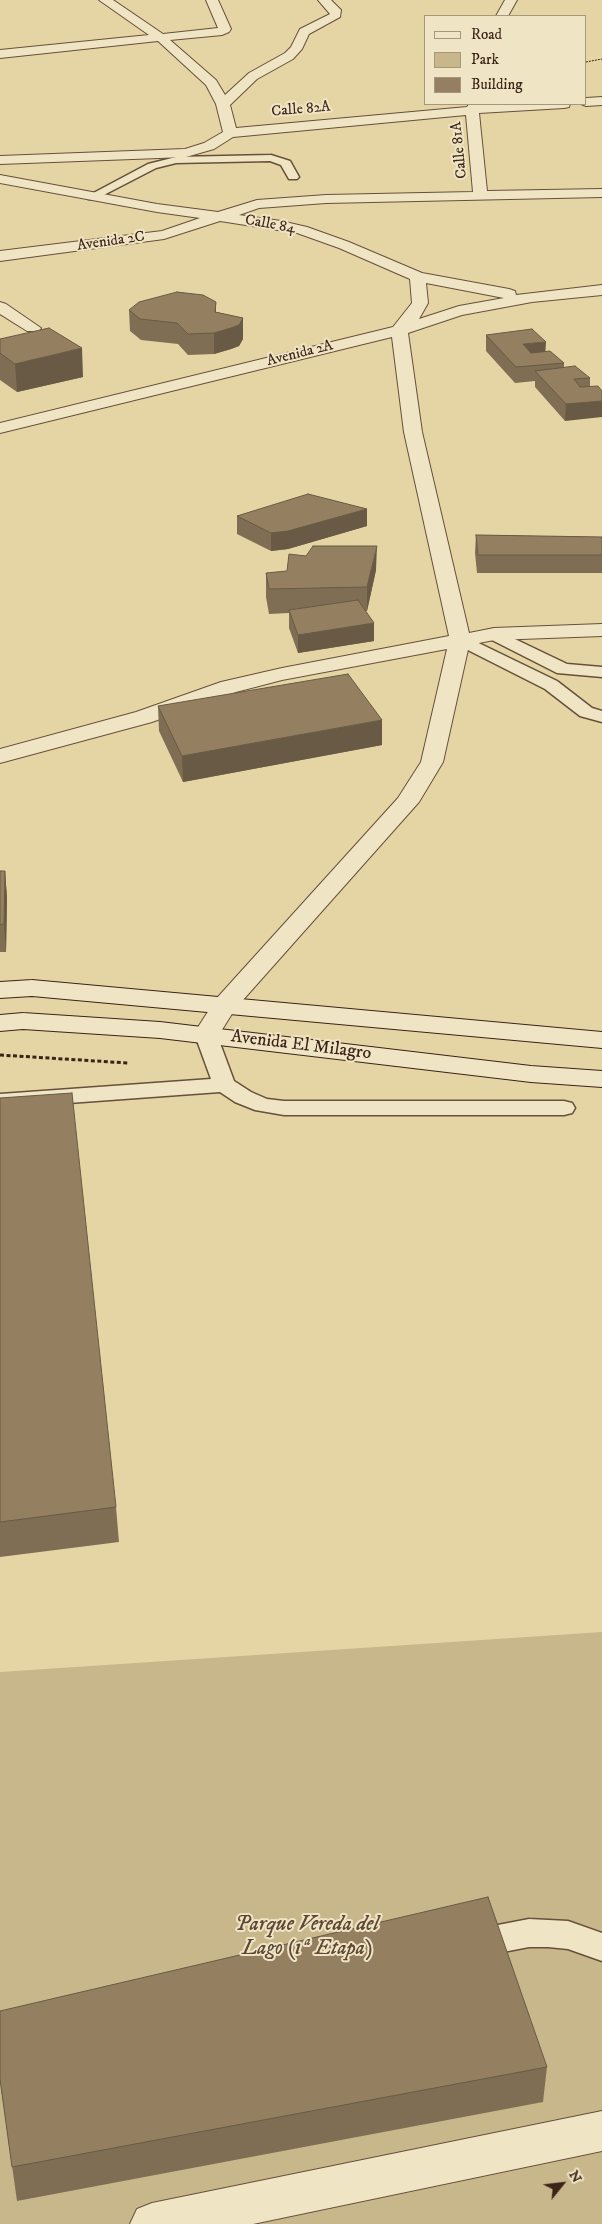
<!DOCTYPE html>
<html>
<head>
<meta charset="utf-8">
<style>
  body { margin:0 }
  #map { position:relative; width:602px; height:2224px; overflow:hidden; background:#e6d5a4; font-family:"IM FELL DW Pica",serif }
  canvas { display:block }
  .legend { position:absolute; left:424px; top:15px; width:162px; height:90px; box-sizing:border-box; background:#efe4c4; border:1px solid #a7977f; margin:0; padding:6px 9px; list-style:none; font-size:15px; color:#3b2318 }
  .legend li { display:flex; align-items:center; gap:10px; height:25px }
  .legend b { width:25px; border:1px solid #a7977f }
  .north { position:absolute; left:537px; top:2159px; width:50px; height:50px; -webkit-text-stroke:4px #efe4c4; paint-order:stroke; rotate:61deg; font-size:14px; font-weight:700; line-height:20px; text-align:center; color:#3b2318 }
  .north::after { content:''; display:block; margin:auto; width:18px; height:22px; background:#3b2318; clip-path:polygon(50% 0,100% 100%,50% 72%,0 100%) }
</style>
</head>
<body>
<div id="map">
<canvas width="602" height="2224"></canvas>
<ul class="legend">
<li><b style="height:6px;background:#efe4c4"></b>Road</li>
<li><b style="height:14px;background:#c9b78c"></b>Park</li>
<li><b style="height:14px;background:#948061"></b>Building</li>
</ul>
<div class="north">N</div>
</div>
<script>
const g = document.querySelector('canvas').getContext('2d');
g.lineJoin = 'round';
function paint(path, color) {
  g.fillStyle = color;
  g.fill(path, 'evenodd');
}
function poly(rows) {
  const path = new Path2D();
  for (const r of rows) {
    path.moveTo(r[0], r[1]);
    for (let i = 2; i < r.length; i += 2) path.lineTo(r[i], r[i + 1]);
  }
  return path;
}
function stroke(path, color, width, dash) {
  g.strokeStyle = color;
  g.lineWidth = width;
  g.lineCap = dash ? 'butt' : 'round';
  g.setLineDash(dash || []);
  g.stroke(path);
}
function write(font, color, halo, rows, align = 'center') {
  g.font = font + ' "IM FELL DW Pica",serif';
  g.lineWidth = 4;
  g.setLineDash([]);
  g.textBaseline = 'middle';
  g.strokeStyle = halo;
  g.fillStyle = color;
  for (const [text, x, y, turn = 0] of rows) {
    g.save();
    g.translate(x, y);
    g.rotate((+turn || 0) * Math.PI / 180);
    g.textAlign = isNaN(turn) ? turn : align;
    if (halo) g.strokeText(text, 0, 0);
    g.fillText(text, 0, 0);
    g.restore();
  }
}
const green = poly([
  [602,1632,602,2224,0,2224,0,1672]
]);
const pathFar1 = poly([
  [586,62,602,59]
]);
const path = poly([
  [0,1055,128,1063]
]);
const service = poly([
  [271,155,290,161,299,177,297,179,289,179,281,165,270,161,176,163,156,168,96,199,88,199,86,197,148,164,176,157,271,155],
  [494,629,567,664,602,667,602,677,557,673,488,638,486,634,488,630,494,629],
  [460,634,557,681,592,708,602,711,602,722,580,716,545,689,454,643,452,639,454,635,460,634],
  [206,1029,214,1030,217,1035,234,1081,251,1092,267,1099,284,1101,564,1101,572,1103,575,1108,572,1113,564,1115,284,1115,255,1110,235,1102,220,1092,0,1108,0,1094,211,1079,195,1035,198,1030,206,1029],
  [529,1919,568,1921,602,1933,602,1961,568,1949,548,1947,529,1947,472,1958,461,1954,456,1944,461,1934,472,1930,529,1919]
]);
const minor = poly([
  [99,0,113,0,163,34,218,28,206,0,218,0,231,29,229,32,222,35,170,40,216,80,225,95,249,73,285,53,291,47,300,29,330,14,318,0,331,0,341,10,340,17,309,34,302,49,293,59,257,79,230,105,236,128,467,107,469,104,481,104,481,105,570,104,569,107,564,108,479,113,487,191,602,189,602,197,326,203,259,208,239,215,281,221,307,227,349,242,422,273,509,289,515,291,516,295,602,285,602,295,532,302,462,315,408,333,422,432,469,633,494,628,602,624,602,636,494,640,469,645,443,762,419,802,235,1009,215,1041,206,1043,197,1041,193,1035,216,999,398,798,421,762,447,649,282,680,236,692,152,722,0,763,0,749,136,712,221,682,282,668,449,636,404,432,392,337,0,433,0,423,393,327,412,303,410,279,339,248,297,233,220,221,164,239,0,261,0,251,162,231,200,218,157,212,0,183,0,175,157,204,218,212,257,200,326,195,473,192,466,115,233,137,214,149,186,157,0,164,0,156,185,149,204,143,223,132,216,104,206,85,158,41,0,58,0,50,149,35,99,0],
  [426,283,504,298,459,306,419,319,428,303,426,283],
  [505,0,517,0,508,16,496,16,505,0],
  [602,97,602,105,586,106,581,104,586,104,586,98,602,97],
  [0,302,6,304,41,328,39,331,27,331,0,314,0,302],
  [602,2111,602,2151,253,2224,130,2224,137,2209,152,2203,602,2111]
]);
const secondary = poly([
  [32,980,602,1032,602,1048,32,996,0,998,0,982,32,980],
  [23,1013,160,1022,531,1066,602,1071,602,1087,531,1082,160,1038,23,1029,0,1031,0,1015,23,1013]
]);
const wall = poly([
  [216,302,216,312,243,318,243,339,239,346,231,349,214,354,188,355,178,344,141,340,130,331,129,310],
  [486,335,545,352,564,363,564,368,590,378,590,387,565,421,535,387,535,381,515,383,486,351],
  [0,339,83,377,17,392,0,380],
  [367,509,367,526,288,549,271,551,237,534,237,516],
  [476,535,602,537,602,573,477,573,475,553],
  [376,570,367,611,366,611,374,641,298,653,289,628,289,613,269,614,266,597,266,573],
  [158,706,382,745,183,782,159,731],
  [0,871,5,871,7,898,6,952,0,952],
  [0,1098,116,1507,119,1542,0,1557],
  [547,2067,543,2102,17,2201,0,2080]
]);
const shadedWall = poly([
  [216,302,216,323,243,318,243,339,239,346,231,349,214,354,214,333],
  [546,342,545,358,522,360,523,344],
  [82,348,83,377,17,392,15,364],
  [602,401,602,417,565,421,566,404],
  [367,509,367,526,288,549,271,551,271,533],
  [377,546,376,570,367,611,367,587],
  [374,623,374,641,298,653,298,635],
  [382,720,382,745,183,782,182,756],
  [5,871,7,898,6,952,4,924]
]);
const building = poly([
  [177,292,203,295,216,302,215,312,243,318,239,325,231,328,214,333,188,334,177,323,140,319,129,310,139,302,177,292],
  [49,328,82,348,15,364,0,353,0,339,49,328],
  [532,329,546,342,523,344,531,353,550,351,564,363,516,367,486,335,532,329],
  [575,366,590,378,574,379,580,387,598,386,602,391,602,401,566,404,535,371,575,366],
  [308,494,367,509,288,531,271,533,237,516,308,494],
  [476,535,602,537,602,555,478,555,476,535],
  [313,546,377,546,367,587,269,589,266,573,287,571,289,554,306,556,313,546],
  [358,600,374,623,298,635,289,610,358,600],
  [348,674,382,720,182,756,158,706,348,674],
  [0,871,5,871,4,924,0,925,0,871],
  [72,1093,116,1507,0,1522,0,1098,72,1093],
  [488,1897,547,2067,12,2167,0,2079,0,2011,488,1897]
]);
const farStreetnames = [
  ["Calle 82A",301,110,-5],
  ["Calle 81A",460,150,-96],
  ["Calle 84",270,225,10],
  ["Avenida 2C",111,242,-8],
  ["Avenida 2A",300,354,-14]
];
const streetNames = [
  ["Avenida El Milagro",301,1046,7]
];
const nearParknames = [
  ["Parque Vereda del",307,1926],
  ["Lago (1ª Etapa)",307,1950]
];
paint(green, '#c9b78c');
stroke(service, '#66503b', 3);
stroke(minor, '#66503b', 2);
stroke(secondary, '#3b2318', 2);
stroke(pathFar1, '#3b2318', 1, [2, 1]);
stroke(path, '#3b2318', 3, [4, 2.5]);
paint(service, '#efe4c4');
paint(minor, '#efe4c4');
paint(secondary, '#efe4c4');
paint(wall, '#7f6e53');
paint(shadedWall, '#685a44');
paint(building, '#948061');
stroke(building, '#685a44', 1);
write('15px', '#3b2318', '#efe4c4', farStreetnames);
write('18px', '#3b2318', '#efe4c4', streetNames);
write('italic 21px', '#5e4835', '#efe4c4', nearParknames);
</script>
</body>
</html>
